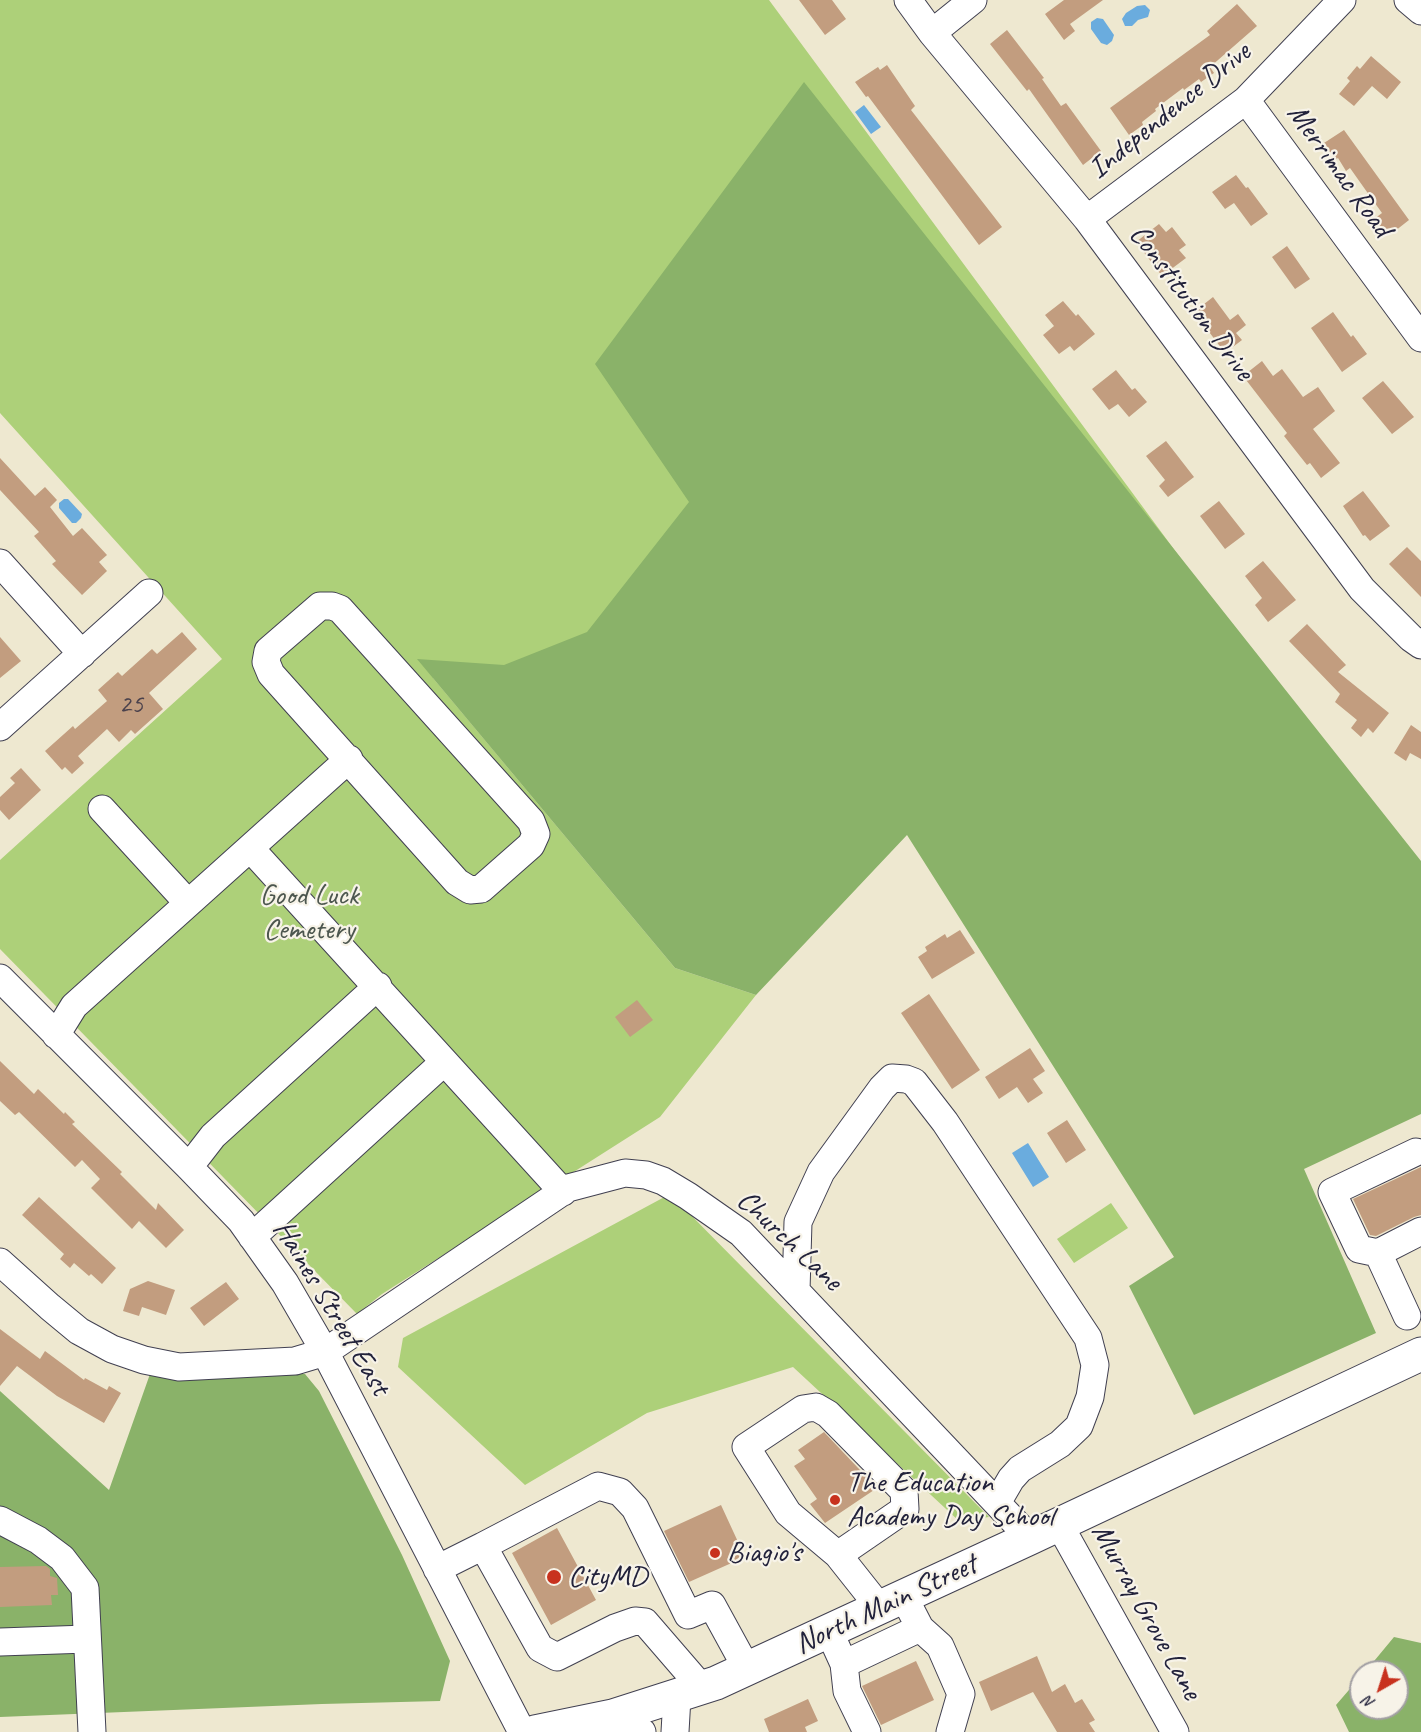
<!DOCTYPE html>
<html>
<head>
<meta charset="utf-8">
<style>
  body { margin:0 }
  #map { position:relative; width:1421px; height:1732px; overflow:hidden; background:#eee8d0; font-family:Caveat,sans-serif }
  canvas { display:block }
  .north { position:absolute; left:1349px; top:1660px; width:60px; height:60px; box-sizing:border-box; background:#f7f3e8; border:2px solid #a29fa3; border-radius:50%; rotate:219deg; font-size:16px; font-weight:700; line-height:24px; text-align:center; color:#22223b }
  .north::after { content:''; display:block; margin:auto; width:21px; height:27px; background:#c8321e; clip-path:polygon(50% 0,100% 100%,50% 72%,0 100%) }
</style>
</head>
<body>
<div id="map">
<canvas width="1421" height="1732"></canvas>
<div class="north">N</div>
</div>
<script>
const g = document.querySelector('canvas').getContext('2d');
g.lineJoin = 'round';
function paint(path, color) {
  g.fillStyle = color;
  g.fill(path, 'evenodd');
}
function poly(rows) {
  const path = new Path2D();
  for (const r of rows) {
    path.moveTo(r[0], r[1]);
    for (let i = 2; i < r.length; i += 2) path.lineTo(r[i], r[i + 1]);
  }
  return path;
}
function stroke(path, color, width, dash) {
  g.strokeStyle = color;
  g.lineWidth = width;
  g.lineCap = dash ? 'butt' : 'round';
  g.setLineDash(dash || []);
  g.stroke(path);
}
function write(font, color, halo, rows, align = 'center') {
  g.font = font + ' Caveat,sans-serif';
  g.lineWidth = 4.5;
  g.setLineDash([]);
  g.textBaseline = 'middle';
  g.strokeStyle = halo;
  g.fillStyle = color;
  for (const [text, x, y, turn = 0] of rows) {
    g.save();
    g.translate(x, y);
    g.rotate((+turn || 0) * Math.PI / 180);
    g.textAlign = isNaN(turn) ? turn : align;
    if (halo) g.strokeText(text, 0, 0);
    g.fillText(text, 0, 0);
    g.restore();
  }
}
const green = poly([
  [0,0,769,0,1218,609,433,678,675,968,756,995,660,1117,382,1294,357,1314,0,949,0,860,222,659,0,413],
  [670,1194,989,1517,959,1521,793,1367,647,1413,525,1485,398,1367,403,1338],
  [1111,1203,1128,1228,1074,1263,1057,1239]
]);
const forest = poly([
  [804,82,1421,861,1421,1114,1304,1169,1376,1333,1194,1415,1129,1286,1174,1257,907,835,756,995,675,968,417,659,504,665,587,632,689,502,595,364],
  [150,1374,305,1374,319,1391,402,1555,450,1661,440,1701,322,1704,0,1717,0,1391,109,1490],
  [1394,1637,1421,1643,1421,1732,1349,1732,1336,1705,1361,1676,1361,1708,1397,1708,1397,1672,1365,1672]
]);
const water = poly([
  [1145,5,1150,10,1148,17,1138,20,1132,26,1125,26,1122,19,1126,13,1137,6],
  [1097,18,1103,19,1114,35,1112,41,1107,45,1101,43,1091,29,1091,22],
  [864,105,881,127,871,134,855,112],
  [64,499,68,499,82,514,81,518,76,523,72,523,59,508,59,503],
  [1028,1143,1049,1177,1033,1187,1012,1153]
]);
const building = poly([
  [799,0,832,0,846,19,825,35],
  [1064,0,1103,0,1070,24,1075,31,1064,40,1045,14],
  [1237,4,1257,26,1210,67,1214,73,1201,82,1199,79,1184,90,1183,88,1155,109,1156,111,1142,122,1143,125,1129,135,1110,108,1210,35,1207,31],
  [1007,30,1044,78,1042,79,1061,106,1066,103,1101,151,1083,165,1029,89,1027,91,990,44],
  [1371,56,1401,82,1387,99,1372,86,1354,106,1339,94,1350,81,1347,78,1357,66,1360,69],
  [887,65,915,106,911,110,1002,227,979,245,868,96,866,97,855,82,878,67,880,70],
  [1344,130,1409,220,1395,231,1392,228,1385,233,1374,219,1382,213,1367,192,1350,168,1346,171,1338,158,1335,160,1324,143],
  [1236,175,1246,188,1248,187,1268,214,1251,226,1234,203,1225,209,1212,192],
  [1159,224,1166,232,1172,227,1186,245,1179,250,1186,258,1162,276,1136,242],
  [1287,246,1310,279,1295,289,1272,257],
  [1213,297,1230,320,1238,314,1246,325,1236,333,1242,340,1225,353,1194,312],
  [1063,301,1076,316,1078,314,1095,334,1074,351,1070,346,1059,354,1043,335,1054,326,1045,315],
  [1333,312,1351,337,1353,335,1367,354,1342,372,1311,328],
  [1262,361,1273,376,1282,369,1303,397,1318,387,1335,411,1313,429,1340,463,1321,478,1310,463,1307,465,1284,436,1287,433,1243,376],
  [1116,370,1132,390,1135,388,1147,402,1129,417,1118,404,1109,410,1092,389],
  [1383,381,1414,417,1392,434,1362,398],
  [1166,441,1194,477,1168,497,1159,486,1165,480,1146,456],
  [0,458,35,496,45,487,57,500,50,507,73,536,82,528,107,555,99,562,107,571,82,595,52,564,56,561,34,536,39,532,0,490],
  [1363,491,1390,526,1370,541,1365,535,1363,536,1343,506],
  [1219,501,1245,534,1225,549,1200,516],
  [1407,547,1421,561,1421,597,1389,564],
  [1263,561,1296,600,1268,622,1255,605,1262,598,1245,576],
  [1307,624,1346,665,1338,672,1389,713,1373,733,1368,728,1361,737,1351,728,1357,720,1335,702,1340,694,1289,641],
  [182,632,197,649,149,693,163,709,135,734,131,730,119,742,107,729,78,756,84,763,72,774,65,767,62,770,45,751,73,726,75,729,107,701,98,690,118,672,122,676,152,649,157,654],
  [0,637,21,661,0,678],
  [1411,725,1421,732,1421,759,1410,753,1406,761,1394,753],
  [21,768,41,790,9,820,0,810,0,797,15,783,10,778],
  [960,930,975,953,932,979,918,957,927,951,925,947,945,934,947,938],
  [929,994,980,1070,952,1089,901,1013],
  [637,1000,653,1020,630,1037,615,1017],
  [1030,1048,1045,1071,1033,1079,1043,1093,1028,1103,1017,1087,999,1099,985,1077],
  [0,1061,34,1094,38,1089,64,1114,65,1112,75,1122,72,1124,122,1172,120,1174,156,1210,158,1203,184,1230,166,1248,139,1221,132,1229,91,1188,100,1179,82,1160,75,1167,19,1112,15,1115,0,1101],
  [1067,1120,1086,1150,1066,1163,1047,1133],
  [1421,1167,1421,1215,1414,1217,1376,1236,1370,1235,1353,1199],
  [39,1197,116,1268,102,1284,91,1274,89,1276,74,1263,70,1268,60,1259,64,1254,22,1215],
  [148,1281,175,1290,166,1315,142,1307,139,1316,123,1311,130,1289],
  [226,1282,239,1299,204,1326,190,1308],
  [0,1329,40,1359,45,1351,84,1380,85,1378,107,1390,109,1386,121,1393,104,1423,57,1396,17,1366,0,1386],
  [824,1432,877,1488,825,1523,810,1504,817,1499,794,1466,805,1459,798,1450],
  [721,1505,745,1557,689,1582,664,1531],
  [557,1528,596,1600,551,1625,512,1553],
  [46,1566,50,1569,50,1576,57,1578,58,1595,51,1595,52,1605,0,1607,0,1567],
  [1037,1656,1052,1692,1065,1684,1075,1703,1082,1699,1095,1720,1089,1723,1095,1732,1057,1732,1033,1692,991,1711,979,1682],
  [916,1661,934,1700,881,1725,862,1686],
  [808,1699,818,1721,805,1727,807,1732,769,1732,764,1719]
]);
const minor = poly([
  [908,0,932,33,1087,219,1362,589,1411,638,1421,645],
  [1408,0,1421,11],
  [932,33,973,0],
  [1246,100,1421,338],
  [1087,219,1246,100,1342,0],
  [0,563,82,654],
  [320,606,332,606,340,609,531,821,536,834,531,845,481,889,470,890,457,882,271,674,266,662,268,651,320,606],
  [0,727,149,593],
  [102,809,188,903],
  [250,848,563,1192],
  [0,978,189,1167,241,1221,285,1283,325,1352,522,1732],
  [56,1035,74,1006,349,759],
  [1416,1152,1332,1192,1359,1249,1378,1253,1421,1231],
  [189,1167,213,1136,378,986],
  [252,1237,444,1062],
  [1378,1253,1407,1316],
  [0,1262,50,1307,79,1331,112,1349,144,1360,179,1367,295,1361,325,1352,568,1188,625,1173,646,1175,663,1181,688,1196,741,1233,1030,1538],
  [796,1291,798,1222,821,1172,882,1088,892,1078,906,1079,914,1082,945,1122,1088,1338,1095,1365,1090,1397,1079,1426,1060,1444,1020,1469,1011,1479,997,1503],
  [0,1520,38,1540,62,1558,85,1588,92,1732],
  [1059,1524,1175,1732],
  [483,1546,598,1486,620,1492,635,1508,688,1615,712,1605,747,1669],
  [838,1555,905,1509,904,1491,828,1414,816,1407,803,1409,746,1447,788,1513,838,1555,880,1608],
  [437,1569,483,1546,540,1648,557,1657,615,1628,635,1621,645,1622,702,1688],
  [904,1597,920,1628,940,1646,961,1694,950,1732],
  [829,1631,844,1664,847,1691,867,1732],
  [0,1642,87,1639],
  [844,1664,920,1628],
  [613,1716,642,1732],
  [675,1732,677,1697]
]);
const highway = poly([
  [535,1732,613,1716,716,1683,1030,1538,1421,1354]
]);
const markers = [
  [835,1500,6,"#c8321e"],
  [715,1553,6,"#c8321e"],
  [554,1577,8,"#c8321e"]
];
const numberNames = [
  ["25",131,705]
];
const streetNames = [
  ["Independence Drive",1170,111,-39],
  ["Merrimac Road",1339,171,54],
  ["Constitution Drive",1191,303,53],
  ["Church Lane",789,1241,43],
  ["Haines Street East",331,1308,59],
  ["North Main Street",886,1605,-25],
  ["Murray Grove Lane",1146,1612,61]
];
const parkNames = [
  ["Good Luck",309,896],
  ["Cemetery",309,930]
];
const poiNames = [
  ["The Education",847,1483],
  ["Academy Day School",847,1517],
  ["Biagio's",727,1553],
  ["CityMD",568,1577]
];
paint(green, '#add079');
paint(forest, '#8ab269');
paint(water, '#6aacde');
paint(building, '#c29d7f');
stroke(minor, '#414051', 29);
stroke(highway, '#414051', 35);
stroke(minor, '#fff', 27);
stroke(highway, '#fff', 33);
for (const [x, y, r, color] of markers) {
  const dot = new Path2D();
  dot.arc(x, y, r, 0, 2 * Math.PI);
  g.fillStyle = color;
  g.fill(dot);
  stroke(dot, '#f7f3e8', 2);
}
write('27px', '#4a414c', null, numberNames);
write('30px', '#22223b', '#f7f3e8', streetNames);
write('30px', '#4c564e', '#f7f3e8', parkNames);
write('30px', '#22223b', '#f7f3e8', poiNames, 'left');
</script>
</body>
</html>
